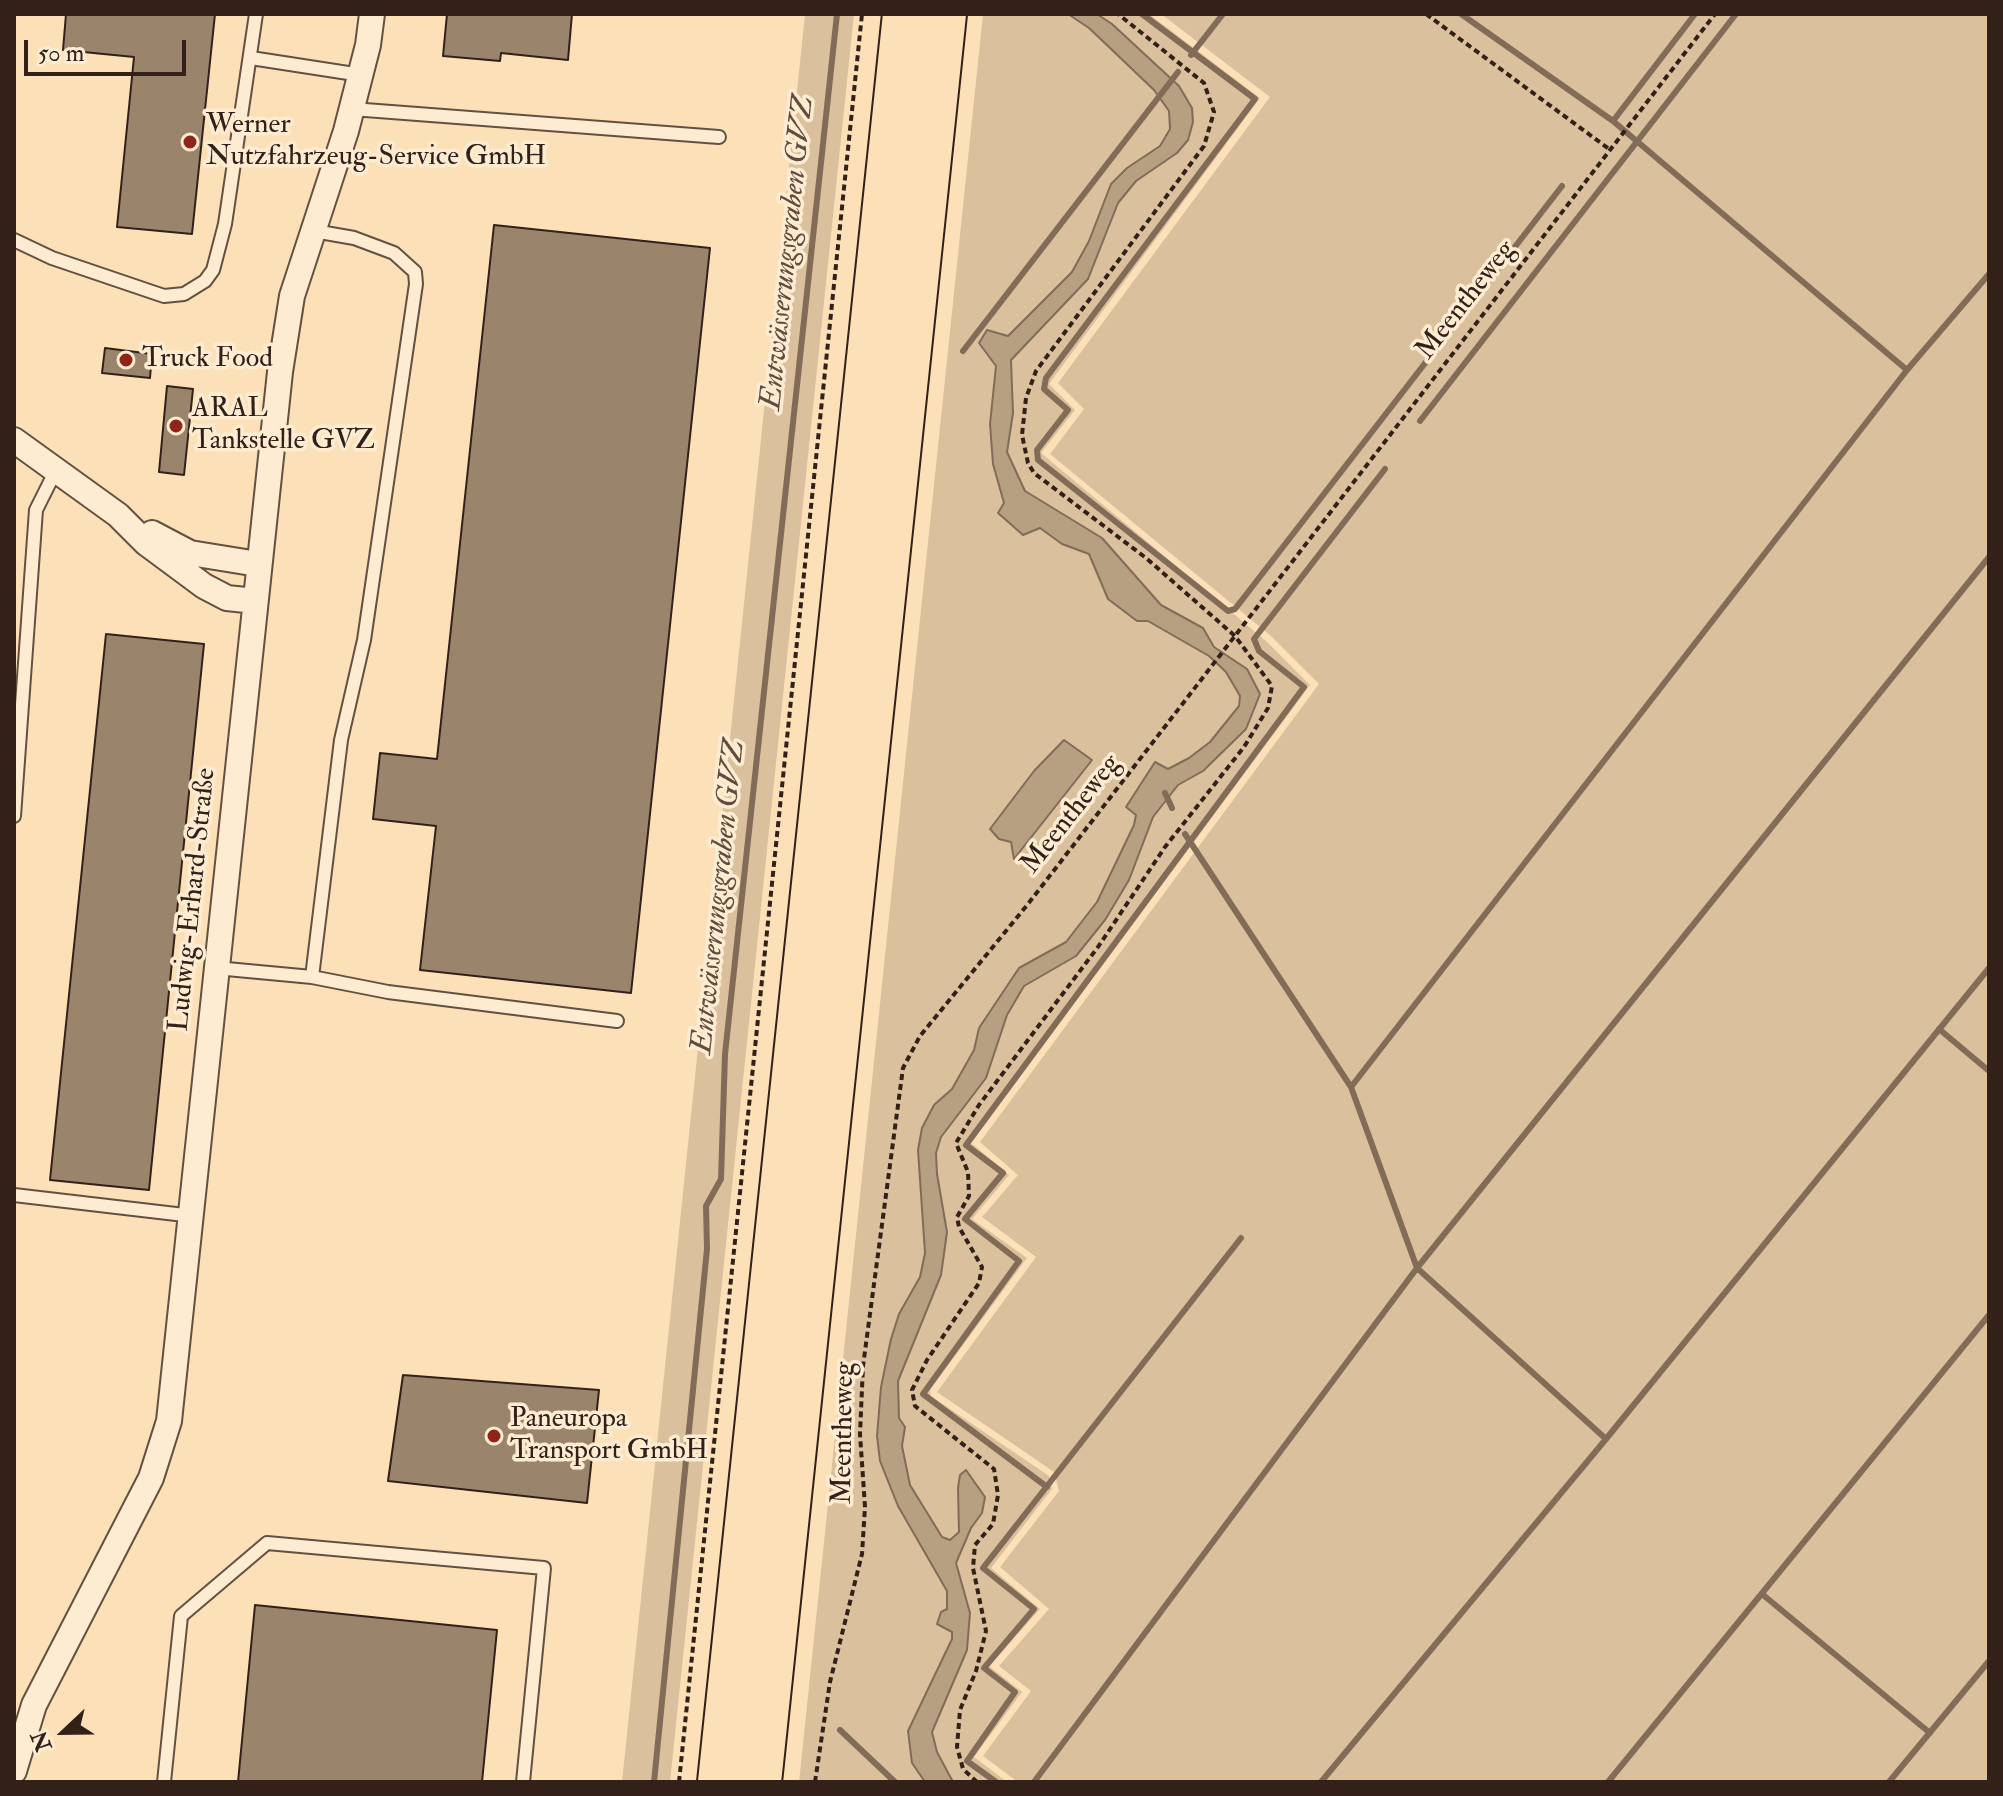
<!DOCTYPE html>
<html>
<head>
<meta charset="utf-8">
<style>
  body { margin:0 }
  #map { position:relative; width:2003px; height:1796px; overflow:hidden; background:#fce1b8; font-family:"IM FELL Double Pica",serif }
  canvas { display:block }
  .frame { position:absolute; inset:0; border:16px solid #322019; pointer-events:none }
  .north { position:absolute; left:24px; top:1692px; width:80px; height:80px; -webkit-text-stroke:6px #fdecd1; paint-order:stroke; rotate:248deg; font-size:22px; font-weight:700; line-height:32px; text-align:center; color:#322019 }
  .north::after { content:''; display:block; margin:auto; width:28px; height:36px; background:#322019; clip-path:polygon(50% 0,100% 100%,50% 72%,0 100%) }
  .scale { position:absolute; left:24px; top:40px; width:162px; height:36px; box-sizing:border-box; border:4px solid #322019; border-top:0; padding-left:10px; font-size:24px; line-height:28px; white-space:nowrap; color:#322019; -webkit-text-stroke:6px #fdecd1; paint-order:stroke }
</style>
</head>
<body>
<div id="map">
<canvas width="2003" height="1796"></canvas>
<div class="frame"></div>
<div class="north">N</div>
<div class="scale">50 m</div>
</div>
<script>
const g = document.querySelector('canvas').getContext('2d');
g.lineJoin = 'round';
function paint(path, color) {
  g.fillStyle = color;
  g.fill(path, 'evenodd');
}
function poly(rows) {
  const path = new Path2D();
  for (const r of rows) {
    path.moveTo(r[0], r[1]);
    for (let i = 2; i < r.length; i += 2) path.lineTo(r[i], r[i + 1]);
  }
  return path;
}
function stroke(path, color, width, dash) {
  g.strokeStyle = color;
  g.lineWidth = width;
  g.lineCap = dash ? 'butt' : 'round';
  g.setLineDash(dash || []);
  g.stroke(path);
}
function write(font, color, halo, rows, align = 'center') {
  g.font = font + ' "IM FELL Double Pica",serif';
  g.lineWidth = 7;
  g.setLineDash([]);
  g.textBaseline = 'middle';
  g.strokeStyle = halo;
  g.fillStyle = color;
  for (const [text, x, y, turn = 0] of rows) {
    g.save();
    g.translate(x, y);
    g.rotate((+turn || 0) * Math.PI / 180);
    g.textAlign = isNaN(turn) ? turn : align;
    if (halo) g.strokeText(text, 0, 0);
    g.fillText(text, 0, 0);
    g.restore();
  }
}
const green = poly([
  [805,14,854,14,670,1782,622,1782],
  [983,14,1149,14,1260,98,1049,384,1075,410,1041,453,1266,641,1310,685,971,1143,1009,1175,972,1219,1027,1258,930,1390,931,1396,1049,1476,1052,1489,991,1568,1040,1609,989,1666,1022,1692,974,1757,1007,1782,799,1782],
  [1161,14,1989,14,1989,1782,1018,1782,983,1756,1031,1691,999,1666,1049,1609,1000,1567,1059,1491,1054,1472,937,1392,1036,1257,982,1217,1018,1175,980,1142,1319,684,1271,636,1050,454,1084,409,1058,383,1270,97]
]);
const water = poly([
  [1068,14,1097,14,1112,24,1179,86,1192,108,1193,122,1188,140,1177,153,1136,181,1118,203,1088,279,1011,360,1013,413,1007,452,1025,491,1102,538,1161,605,1203,628,1214,647,1247,669,1260,694,1246,729,1203,771,1178,785,1153,817,1129,880,1105,920,1076,956,1024,986,1007,1015,986,1078,941,1137,936,1153,937,1174,947,1232,941,1275,898,1381,899,1418,905,1427,902,1446,910,1485,942,1537,950,1540,959,1532,958,1488,960,1475,966,1470,985,1497,982,1513,971,1528,956,1563,970,1613,967,1650,932,1732,937,1752,953,1782,925,1782,912,1763,908,1731,952,1639,952,1632,937,1624,941,1612,947,1609,947,1591,898,1506,880,1461,877,1436,881,1387,891,1339,899,1314,920,1277,925,1253,918,1150,922,1128,934,1105,952,1089,974,1050,979,1028,1019,968,1066,942,1097,902,1134,825,1136,815,1126,807,1155,762,1168,769,1189,758,1210,742,1239,706,1240,696,1226,672,1209,656,1148,621,1137,621,1108,599,1089,554,1062,544,1040,528,1023,535,998,513,1004,503,993,464,990,424,996,366,979,343,987,330,1008,336,1072,272,1089,241,1111,184,1127,168,1160,146,1170,129,1169,111,1154,90,1089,28,1068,14],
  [1064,740,1092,760,1014,859,1011,842,999,839,990,829,1034,771,1064,740]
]);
const stream = poly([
  [1142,14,1255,99,1046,378,1044,389,1068,410,1037,450,1038,460,1228,611,1235,609,1562,186],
  [1461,14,1613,121,1907,370],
  [1191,55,1223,14],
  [1613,121,1695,14],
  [963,351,1178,72],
  [1420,421,1736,14],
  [1165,793,1172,808],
  [1185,834,1351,1087,1417,1268,1606,1439,1989,968],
  [1939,1029,1989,1071],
  [1351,1087,1907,370,1989,274],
  [1047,1487,923,1394,1019,1261,965,1219,1003,1173,966,1145,1304,687,1259,651,1254,639,1385,469],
  [1762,1594,1930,1733],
  [840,1730,895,1782],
  [654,1782,707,1249,706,1206,721,1179,725,1054,837,14],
  [996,1782,967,1761,1015,1692,984,1668,1034,1609,983,1568,1241,1238],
  [1034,1782,1417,1268,1989,557],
  [1321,1782,1606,1439],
  [1608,1782,1989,1315],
  [1889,1782,1989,1661]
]);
const building = poly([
  [66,14,215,14,192,234,117,227,134,57,63,50,66,14],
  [447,14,572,14,568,60,501,53,500,61,443,56,447,14],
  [494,225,710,248,631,993,420,970,436,826,373,819,380,753,437,759,494,225],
  [105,348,152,354,150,378,102,373,105,348],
  [167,386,193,389,184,475,159,472,167,386],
  [106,634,204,644,149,1190,50,1180,106,634],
  [403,1375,599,1390,587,1503,388,1481,403,1375],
  [255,1605,497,1630,482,1782,238,1782,255,1605]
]);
const path = poly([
  [1426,14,1609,149],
  [679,1782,862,14],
  [815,1782,830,1682,862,1554,865,1507,860,1434,863,1366,903,1068,920,1036,1028,904,1715,14],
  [977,1782,963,1769,957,1747,960,1710,976,1671,986,1631,973,1568,975,1545,993,1524,998,1495,994,1469,915,1406,912,1390,927,1360,979,1283,982,1267,959,1227,957,1217,969,1196,968,1172,956,1143,979,1105,1098,947,1165,847,1244,747,1268,708,1272,686,1235,636,1146,558,1034,473,1028,463,1022,435,1026,398,1036,371,1204,146,1214,112,1204,83,1118,14]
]);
const service = poly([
  [251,58,361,75],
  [352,109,719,137],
  [14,240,52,258,164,296,184,294,205,281,213,270,225,224,256,14],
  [14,816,36,510,56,470],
  [216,968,312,977,388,992,617,1021],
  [312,977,341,740,364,640,416,284,415,272,394,253,354,238,314,231],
  [14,1195,193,1216],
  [164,1782,181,1616,267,1543,544,1568,523,1782]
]);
const minor = poly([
  [14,440,118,515,146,543,204,586,227,598,255,601],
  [152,533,190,553,258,564],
  [14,1771,34,1705,151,1478,169,1421,280,372,292,296,346,131,368,45,372,14]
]);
const motorway = poly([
  [720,1782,905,14],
  [759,1782,944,14]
]);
const markers = [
  [190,142,8,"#8f2418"],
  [126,360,8,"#8f2418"],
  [176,426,8,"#8f2418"],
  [494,1436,8,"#8f2418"]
];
const poiNames = [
  ["Werner",206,126],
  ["Nutzfahrzeug-Service GmbH",206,158],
  ["Truck Food",142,360],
  ["ARAL",192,410],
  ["Tankstelle GVZ",192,442],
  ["Paneuropa",510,1420],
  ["Transport GmbH",510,1452]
];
const streetNames = [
  ["Meentheweg",1467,301,-52],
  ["Meentheweg",1072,815,-52],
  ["Ludwig-Erhard-Straße",194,900,-84],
  ["Meentheweg",845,1433,-89]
];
const waterNames = [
  ["Entwässerungsgraben GVZ",789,253,-84],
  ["Entwässerungsgraben GVZ",720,897,-84]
];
paint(green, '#dac09d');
paint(water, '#b79f82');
stroke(water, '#826c58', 2);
stroke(stream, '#826c58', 6);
paint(building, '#9b846c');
stroke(building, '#322019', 2);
stroke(service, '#645041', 16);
stroke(minor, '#645041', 28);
stroke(motorway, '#322019', 48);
stroke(path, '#322019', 4, [6, 4]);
stroke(service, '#fdecd1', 12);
stroke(minor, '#fdecd1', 24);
stroke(motorway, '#fce1b8', 44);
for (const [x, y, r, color] of markers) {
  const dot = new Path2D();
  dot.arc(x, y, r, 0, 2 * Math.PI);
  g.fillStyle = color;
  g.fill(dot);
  stroke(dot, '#fdecd1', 3);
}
write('28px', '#322019', '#fdecd1', poiNames, 'left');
write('28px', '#322019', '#fdecd1', streetNames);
write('italic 30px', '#614c3e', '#fdecd1', waterNames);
</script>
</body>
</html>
